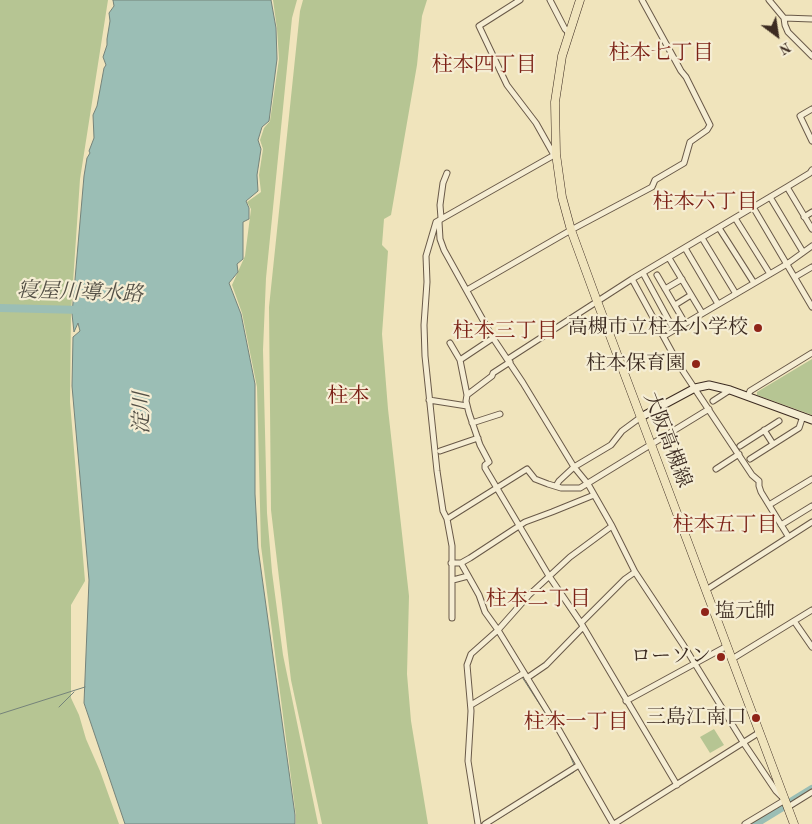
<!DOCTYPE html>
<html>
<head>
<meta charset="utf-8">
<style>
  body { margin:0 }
  #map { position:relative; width:812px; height:824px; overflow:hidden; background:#f0e4bc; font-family:"Old Standard TT",serif }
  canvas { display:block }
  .north { position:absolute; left:752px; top:10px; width:50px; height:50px; -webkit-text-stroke:4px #f5edd3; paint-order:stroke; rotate:149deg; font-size:14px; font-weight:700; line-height:20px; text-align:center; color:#3c2b21 }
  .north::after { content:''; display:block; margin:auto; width:18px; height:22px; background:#3c2b21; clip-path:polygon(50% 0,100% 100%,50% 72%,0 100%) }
</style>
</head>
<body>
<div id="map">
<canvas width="812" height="824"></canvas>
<div class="north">N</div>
</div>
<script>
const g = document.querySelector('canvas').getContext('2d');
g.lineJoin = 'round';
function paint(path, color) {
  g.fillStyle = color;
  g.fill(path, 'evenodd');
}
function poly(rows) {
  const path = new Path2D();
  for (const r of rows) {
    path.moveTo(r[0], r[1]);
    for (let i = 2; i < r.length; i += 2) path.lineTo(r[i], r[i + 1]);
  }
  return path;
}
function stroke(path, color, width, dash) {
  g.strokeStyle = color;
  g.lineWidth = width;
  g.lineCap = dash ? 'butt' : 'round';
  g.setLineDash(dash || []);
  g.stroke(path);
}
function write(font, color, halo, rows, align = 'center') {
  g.font = font + ' "Old Standard TT","Noto Serif JP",serif';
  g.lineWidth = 4.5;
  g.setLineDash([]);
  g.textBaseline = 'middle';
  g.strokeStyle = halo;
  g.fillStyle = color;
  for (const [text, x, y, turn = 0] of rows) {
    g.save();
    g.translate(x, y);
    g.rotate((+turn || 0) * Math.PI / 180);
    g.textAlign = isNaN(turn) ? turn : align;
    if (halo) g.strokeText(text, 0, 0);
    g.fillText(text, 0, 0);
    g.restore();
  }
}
const green = poly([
  [0,0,108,0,80,179,71,312,70,402,85,581,71,605,71,698,79,715,86,739,100,771,119,824,0,824],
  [273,0,297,0,292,18,266,278,263,350,267,513,272,572,283,655,318,824,296,824,296,816,261,546,257,387,242,313,232,285,245,256,251,209,247,202,261,192,259,175,263,149,260,140,264,128,270,121,279,59,277,29],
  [303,0,427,0,422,16,417,65,391,215,384,219,382,245,388,251,382,334,388,409,409,596,407,674,411,721,428,824,322,824,291,680,271,510,269,307,300,11],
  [812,359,812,415,757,395,757,392],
  [714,729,724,745,710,753,700,737]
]);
const water = poly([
  [113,0,271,0,276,28,277,59,269,121,262,127,258,140,261,149,257,175,258,191,246,201,249,208,249,219,243,222,243,259,237,264,238,272,229,283,241,314,255,384,255,494,258,548,295,815,295,824,125,824,84,703,89,580,72,386,73,337,80,331,78,323,74,332,72,314,84,176,87,158,90,153,89,151,94,138,93,115,97,106,104,68,106,65,103,57,107,45,107,39,110,21,109,13,114,6,113,0]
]);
const stream = poly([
  [564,603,580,627],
  [527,675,544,663,555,652],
  [523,677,522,677,555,728],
  [59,707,74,692],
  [0,714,85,687],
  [567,748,574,765],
  [490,824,574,772,576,769]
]);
const river = poly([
  [0,308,82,310],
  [755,824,812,789]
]);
const street = poly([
  [520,0,479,26,507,85,536,123,554,155],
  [550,0,565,29,569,33],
  [769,0,784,18,785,25,788,32,812,56],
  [784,18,812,19],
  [812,109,800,116,812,141],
  [447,173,443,183,440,205,441,218,439,222,440,239,444,250,493,338,523,383,574,467,588,484,612,526,570,557,529,595,498,630,471,654,467,665,471,711,468,761,478,824],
  [787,187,812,229],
  [770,197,803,252],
  [753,207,812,307],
  [804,217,812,212],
  [735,218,770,274],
  [719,228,754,283],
  [702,238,736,294],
  [685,248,718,304],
  [669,258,702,313],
  [643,273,674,330],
  [657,275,685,323],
  [795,277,812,267],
  [632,279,679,365,752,475,759,481,759,486,761,492,788,536],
  [665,289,682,279],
  [467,290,571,230,652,187,655,180,684,163,690,142,707,130,710,125,686,77,681,71,642,0],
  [675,305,691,295],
  [664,336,787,264,812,246],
  [450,343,460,360,467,395],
  [508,359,632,279,787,187,810,173,812,170],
  [460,360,493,338],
  [510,362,493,373,492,376,467,395,466,401,469,413,480,445,489,462,485,465,485,468,549,576,581,623,677,785],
  [748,396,750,391,812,353],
  [429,400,467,406],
  [713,401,730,390],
  [472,423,500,414],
  [764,430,773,444],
  [740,446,779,421],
  [440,451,478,438],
  [750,459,799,428,803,416],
  [716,469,739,454],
  [556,486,559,481,574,467,611,445,622,431,641,417],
  [769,505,812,479],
  [447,519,527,469,535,479,548,484,561,488,580,488,709,409],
  [781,525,812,506],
  [612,526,635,572,684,646,743,742,776,791,785,800,745,824],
  [451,563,461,563,470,558,525,522,552,512,594,495],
  [461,563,479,595,485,612,498,630,559,730,613,824],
  [453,580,468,576],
  [706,590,812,522],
  [452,618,452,546,447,519,443,511,437,471,425,356,424,325,427,282,426,256,436,222,556,154],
  [794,621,812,647],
  [581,623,625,579,635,572],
  [732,659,812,610],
  [527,678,546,665,583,627],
  [626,701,727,646],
  [471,705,524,673],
  [788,807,812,792],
  [485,824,579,765],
  [614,824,760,732]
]);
const secondary = poly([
  [641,417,695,388,709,385,730,390,812,420]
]);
const primary = poly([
  [580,0,562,56,555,102,556,154,562,197,571,230,597,301,794,824]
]);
const markers = [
  [758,328,5,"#8f2418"],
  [696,364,5,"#8f2418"],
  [705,612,5,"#8f2418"],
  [721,657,5,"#8f2418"],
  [756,718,5,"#8f2418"]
];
const poiNames = [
  ["高槻市立柱本小学校",748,328],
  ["柱本保育園",686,364],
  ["塩元帥",715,612,"left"],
  ["ローソン",711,657],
  ["三島江南口",746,718]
];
const streetNames = [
  ["大阪高槻線",667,440,69]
];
const neighbourhoodNames = [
  ["柱本七丁目",661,53],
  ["柱本四丁目",484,65],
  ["柱本六丁目",705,202],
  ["柱本三丁目",505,331],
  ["柱本",348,396],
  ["柱本五丁目",725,525],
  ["柱本二丁目",538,599],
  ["柱本一丁目",576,722]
];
const waterNames = [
  ["寝屋川導水路",80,293,2],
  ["淀川",142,413,-90]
];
paint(green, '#b6c593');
paint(water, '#9bbeb5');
stroke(water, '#75837a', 1);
stroke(stream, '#75837a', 1);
stroke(river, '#9bbeb5', 8);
stroke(street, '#695948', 7);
stroke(secondary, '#3c2b21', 9);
stroke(primary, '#3c2b21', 9);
stroke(street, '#f5edd3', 5);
stroke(secondary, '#f5edd3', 7);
stroke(primary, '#f0e4bc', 8);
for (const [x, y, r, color] of markers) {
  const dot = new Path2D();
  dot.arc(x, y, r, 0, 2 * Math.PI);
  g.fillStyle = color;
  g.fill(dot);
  stroke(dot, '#f5edd3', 2);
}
write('20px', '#3c2b21', '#f5edd3', poiNames, 'right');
write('20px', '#3c2b21', '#f5edd3', streetNames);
write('21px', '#7a1f14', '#f5edd3', neighbourhoodNames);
write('italic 21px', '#545046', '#f5edd3', waterNames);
</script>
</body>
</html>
